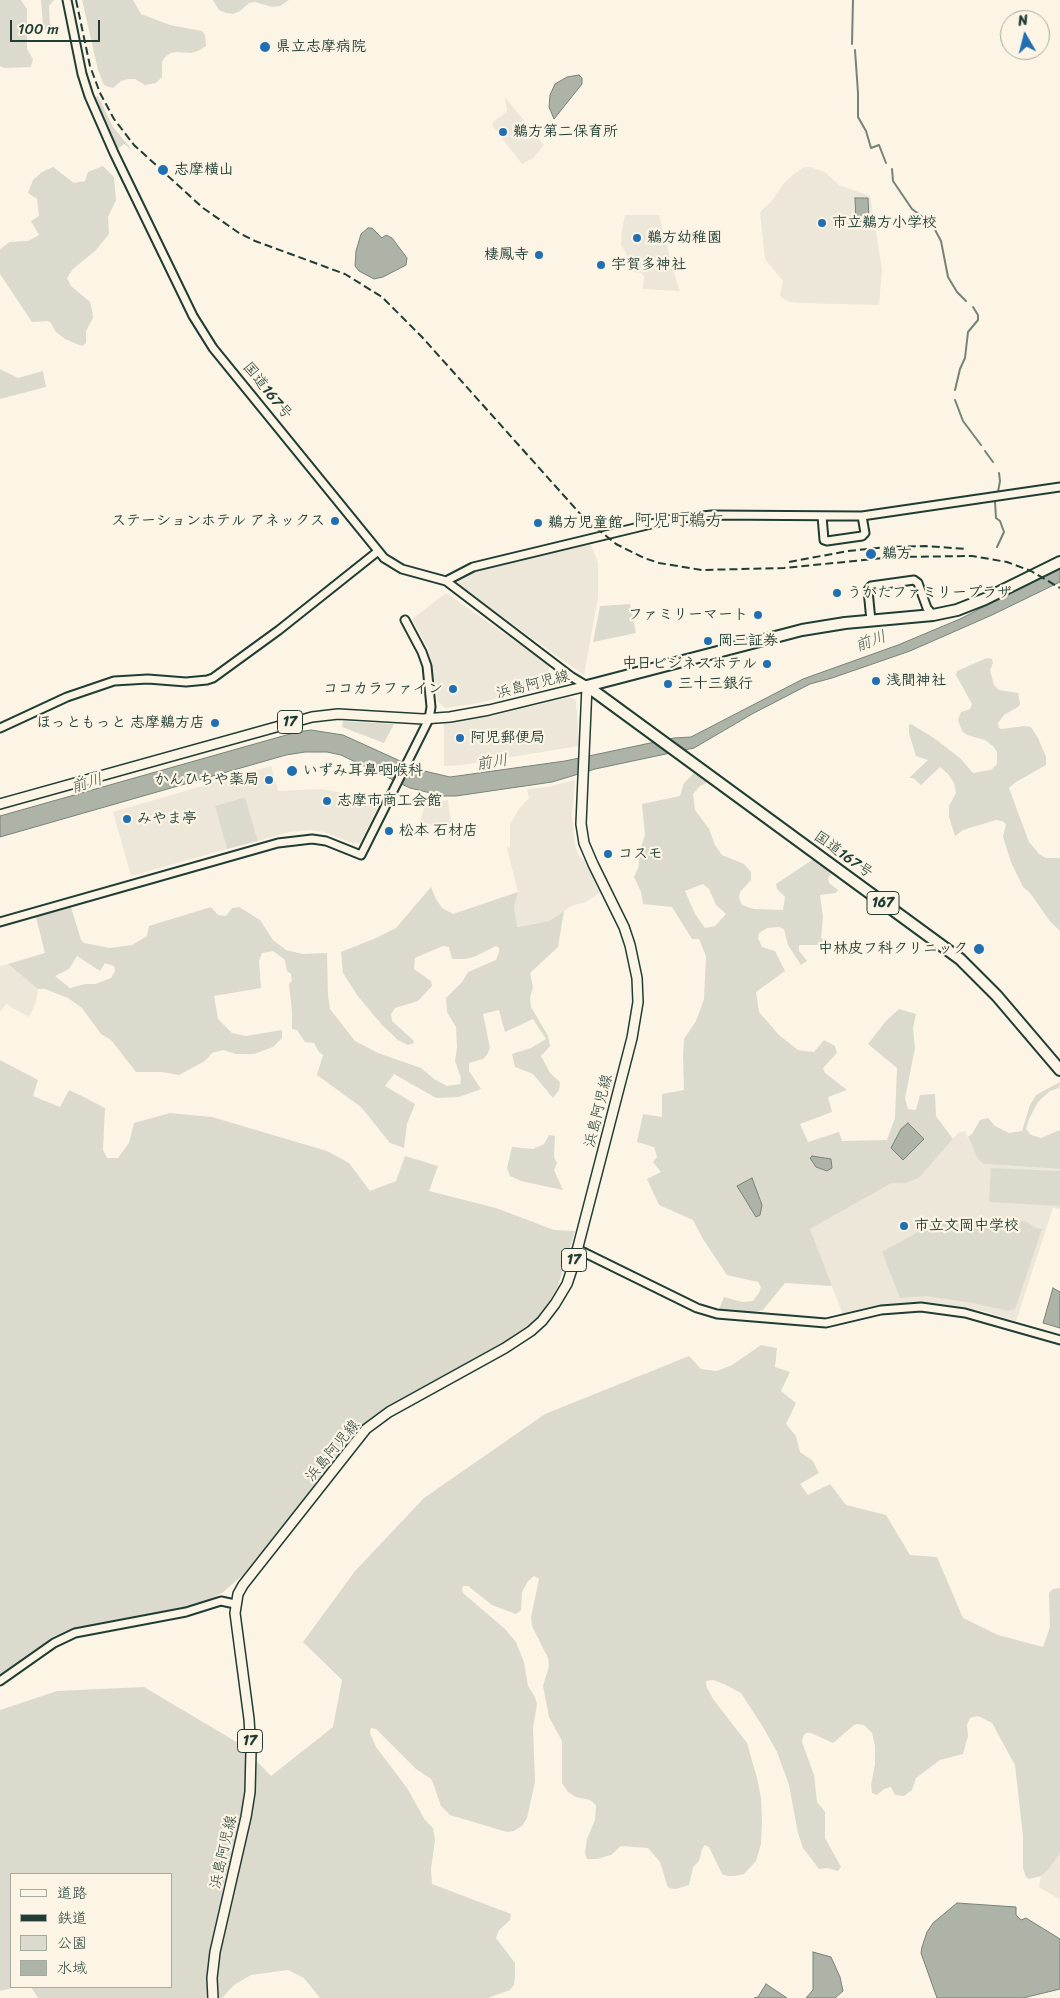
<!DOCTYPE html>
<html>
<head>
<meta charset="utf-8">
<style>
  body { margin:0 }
  #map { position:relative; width:1060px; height:1998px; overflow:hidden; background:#fcf5e5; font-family:Sriracha,"Klee One",sans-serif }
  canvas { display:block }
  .legend { position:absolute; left:10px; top:1873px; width:162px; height:115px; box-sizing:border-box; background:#fcf5e5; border:1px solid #a4ab9e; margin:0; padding:6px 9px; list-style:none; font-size:15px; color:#1f3d34 }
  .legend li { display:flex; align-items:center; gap:10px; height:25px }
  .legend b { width:25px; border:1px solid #a4ab9e }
  .north { position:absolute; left:1000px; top:10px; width:50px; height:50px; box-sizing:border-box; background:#fcf5e5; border:1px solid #a4ab9e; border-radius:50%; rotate:352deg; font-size:14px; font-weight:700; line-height:20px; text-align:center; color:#1f3d34 }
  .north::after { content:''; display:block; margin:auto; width:18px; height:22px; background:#1f6fb2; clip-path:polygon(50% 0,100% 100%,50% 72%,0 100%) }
  .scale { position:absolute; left:10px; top:20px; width:90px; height:22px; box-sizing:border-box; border:2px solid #1f3d34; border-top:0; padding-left:6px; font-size:15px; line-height:18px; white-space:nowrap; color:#1f3d34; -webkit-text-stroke:4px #fcf5e5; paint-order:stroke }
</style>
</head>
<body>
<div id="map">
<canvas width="1060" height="1998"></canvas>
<ul class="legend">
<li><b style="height:6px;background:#fcf5e5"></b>道路</li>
<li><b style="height:6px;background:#1f3d34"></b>鉄道</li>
<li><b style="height:14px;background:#dcdacc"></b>公園</li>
<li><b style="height:14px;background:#aeb3a7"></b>水域</li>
</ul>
<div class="north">N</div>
<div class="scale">100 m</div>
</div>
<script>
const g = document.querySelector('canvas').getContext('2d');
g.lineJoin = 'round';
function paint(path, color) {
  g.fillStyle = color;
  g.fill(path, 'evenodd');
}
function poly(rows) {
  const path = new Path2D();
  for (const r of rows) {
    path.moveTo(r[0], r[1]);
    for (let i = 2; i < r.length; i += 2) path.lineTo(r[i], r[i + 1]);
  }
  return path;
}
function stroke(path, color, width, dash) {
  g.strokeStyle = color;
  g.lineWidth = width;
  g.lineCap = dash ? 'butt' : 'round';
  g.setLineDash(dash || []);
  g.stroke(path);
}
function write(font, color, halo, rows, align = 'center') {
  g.font = font + ' Sriracha,"Klee One",sans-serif';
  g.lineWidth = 4.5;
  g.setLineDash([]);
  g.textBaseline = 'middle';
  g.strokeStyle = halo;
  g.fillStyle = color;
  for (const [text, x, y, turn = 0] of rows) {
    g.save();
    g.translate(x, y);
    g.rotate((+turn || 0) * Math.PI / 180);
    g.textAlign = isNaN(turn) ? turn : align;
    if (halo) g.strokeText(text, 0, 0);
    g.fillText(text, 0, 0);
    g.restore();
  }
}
const built = poly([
  [505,97,544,145,533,158,522,164,492,125,493,122,507,111],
  [810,167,825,172,839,185,870,196,882,269,879,305,803,303,789,302,780,296,783,281,765,259,760,212,772,201,783,184,793,175,802,168],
  [625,215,659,215,674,273,680,291,643,289,644,277,641,273,629,271,626,252,621,246,622,230],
  [590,542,598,563,598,597,584,675,456,584,480,568],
  [446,593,548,664,552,683,551,686,473,704,445,708,438,702,428,648,412,619],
  [569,697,576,700,579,746,462,765,444,766,444,723,492,716],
  [271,766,278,791,322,789,342,793,376,806,377,809,360,843,353,843,324,832,311,830,289,832,258,841,245,797,215,806,227,849,131,876,113,812],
  [575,780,572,815,575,847,580,857,588,862,603,891,584,903,573,905,549,921,516,927,514,907,518,892,507,848,510,847,510,824,519,809,529,798,527,789,548,787],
  [427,798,441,801,448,800,451,824,436,826,420,822],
  [8,964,38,989,36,1002,29,1017,6,1004,0,1012,0,966],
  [965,1131,970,1143,984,1164,1060,1169,1060,1209,1053,1208,1016,1321,982,1311,930,1302,883,1305,843,1315,810,1229,892,1183,906,1183,919,1178,958,1133],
  [1060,1853,1060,1897,1059,1899,1039,1887,1041,1876,1049,1869]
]);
const green = poly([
  [0,0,21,0,27,9,27,49,33,59,31,67,4,68,0,66],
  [41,0,54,0,49,6,50,30,47,32,43,26],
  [82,0,133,0,141,14,170,25,202,31,205,35,206,46,198,51,191,53,177,52,171,53,165,57,162,62,162,77,156,83,145,85,135,79,128,79,121,81,113,88,109,87,104,85,98,70],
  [213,0,289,0,280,6,272,7,255,2,249,3,240,11,233,14,226,13,219,10],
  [98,96,113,127,133,151,124,144,118,149,94,98],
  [103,166,114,177,116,200,108,217,109,234,95,251,73,269,67,278,71,286,90,302,92,310,93,318,86,331,86,343,82,346,65,339,55,331,51,323,48,321,32,322,0,274,0,249,10,242,28,241,39,235,31,221,39,216,37,199,28,193,33,180,42,172,53,167,74,183,85,181,88,172],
  [0,369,18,378,43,371,46,387,0,399],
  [630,604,636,633,593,642,600,606],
  [987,658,992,659,993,663,990,670,994,685,999,690,1018,693,1019,698,1020,704,1018,707,1004,715,998,723,999,728,1001,729,1024,726,1031,727,1038,738,1046,757,1046,765,1016,782,1009,788,1029,842,1039,854,1046,858,1060,858,1060,931,1049,920,1030,893,1023,887,1011,862,1003,837,1006,824,1002,821,996,820,963,830,955,836,949,817,949,806,956,793,954,783,948,774,940,767,921,785,913,778,909,778,928,760,916,756,909,733,909,725,911,724,934,738,960,758,973,773,991,770,997,764,997,752,994,747,985,740,967,735,962,731,958,720,961,712,970,709,972,704,956,675,957,671],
  [343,721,356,722,394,724,384,743,342,727],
  [697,770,710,781,700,786,693,794,695,810,709,829,715,845,722,855,744,864,751,872,751,880,740,892,739,898,742,905,754,909,783,910,785,897,777,889,776,884,815,858,833,872,828,878,829,883,838,890,836,893,820,895,823,917,821,938,826,940,826,945,799,945,799,951,807,961,801,965,788,945,784,929,779,927,767,928,759,933,758,938,762,947,775,951,785,971,756,992,759,1012,779,1035,798,1050,814,1052,824,1040,835,1046,837,1053,823,1068,825,1073,847,1090,828,1097,832,1112,800,1124,808,1142,839,1132,842,1141,887,1140,895,1118,897,1068,868,1044,886,1021,899,1009,916,1014,913,1028,915,1048,905,1098,908,1109,916,1110,920,1095,935,1094,936,1116,953,1139,919,1178,906,1183,892,1183,810,1229,832,1286,785,1283,763,1310,751,1313,733,1314,719,1309,724,1297,742,1302,753,1301,759,1293,761,1287,758,1282,727,1275,703,1239,693,1220,659,1205,647,1179,661,1172,653,1162,657,1157,654,1147,637,1142,643,1114,662,1117,662,1094,684,1090,683,1057,684,1039,696,1021,704,999,706,956,699,939,692,939,672,907,643,904,641,892,634,877,639,866,639,853,645,835,642,804,680,796,684,783],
  [703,884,709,889,716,905,726,914,715,926,705,928,695,914,685,891],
  [245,797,258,841,227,849,215,806],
  [431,887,436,899,442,908,453,914,518,892,514,907,517,927,549,921,564,911,558,947,530,973,533,987,530,998,531,1007,548,1036,550,1046,541,1056,550,1073,560,1082,559,1090,553,1098,533,1074,515,1067,512,1054,531,1048,546,1039,533,1019,505,1032,499,1010,483,1014,490,1048,487,1055,483,1059,469,1063,469,1071,481,1089,459,1097,436,1098,394,1074,385,1086,415,1104,407,1124,404,1148,390,1143,361,1107,317,1075,323,1055,319,1052,314,1043,305,1042,297,1030,292,1029,292,1011,289,984,292,981,291,974,287,971,285,960,273,951,262,953,259,961,261,988,214,996,218,1019,232,1033,246,1036,282,1030,282,1038,273,1047,254,1054,236,1054,223,1050,212,1053,205,1061,179,1075,162,1072,136,1072,111,1040,101,1034,82,1008,68,998,45,989,38,989,8,964,45,953,36,917,71,907,81,940,84,943,110,948,132,945,147,936,149,926,211,907,218,915,226,916,232,908,239,907,260,920,273,940,286,950,303,954,327,953,328,995,330,1009,355,1041,378,1053,421,1068,434,1079,447,1086,460,1084,461,1078,455,1061,457,1047,456,1027,447,1012,446,998,462,982,468,972,496,960,499,952,499,948,496,946,474,957,464,959,452,959,449,947,443,946,415,958,414,969,431,981,432,986,418,1001,395,1008,391,1014,392,1021,413,1040,414,1043,408,1045,398,1040,382,1025,357,995,343,973,341,952,376,938,396,928],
  [77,956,100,971,105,963,114,966,115,971,111,978,95,984,85,984,70,988,55,976,69,969],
  [0,1060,38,1080,33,1096,60,1107,69,1090,84,1097,105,1108,103,1150,107,1158,118,1158,129,1143,134,1123,170,1113,212,1117,327,1151,349,1163,370,1191,396,1181,405,1156,438,1166,429,1191,496,1208,554,1230,575,1231,558,1286,543,1312,523,1332,394,1403,364,1427,243,1575,222,1593,196,1606,79,1627,54,1636,0,1676],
  [1060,1082,1059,1088,1050,1091,1038,1102,1029,1119,1026,1129,1031,1135,1041,1138,1060,1130,1060,1169,984,1164,978,1159,968,1137,972,1134,980,1120,988,1118,995,1126,1009,1133,1022,1131,1030,1105,1036,1095],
  [549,1135,555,1136,554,1157,557,1163,554,1170,563,1190,521,1181,510,1176,507,1168,512,1147,533,1149,544,1144],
  [991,1168,1060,1171,1060,1206,989,1202],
  [951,1218,979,1223,1025,1221,1035,1228,1042,1229,1015,1309,1008,1311,974,1303,926,1296,900,1298,882,1252,940,1220],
  [761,1345,777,1348,775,1367,790,1372,781,1391,796,1403,786,1424,796,1436,800,1452,813,1461,819,1473,800,1484,808,1495,830,1484,846,1505,886,1515,910,1555,937,1557,963,1618,998,1635,1043,1647,1050,1627,1049,1593,1053,1589,1060,1588,1060,1853,1049,1869,1041,1876,1029,1879,1026,1877,1023,1868,1023,1836,1015,1765,992,1723,978,1716,970,1718,967,1725,968,1736,963,1754,940,1760,916,1778,912,1790,904,1796,895,1795,891,1787,884,1789,877,1795,872,1793,871,1785,875,1764,875,1746,872,1733,864,1725,857,1724,854,1725,833,1743,811,1733,806,1733,803,1736,802,1742,814,1775,817,1802,825,1812,825,1838,841,1867,838,1871,827,1868,819,1869,803,1848,798,1833,789,1785,777,1752,763,1727,741,1693,724,1684,713,1680,706,1681,707,1688,713,1699,747,1743,757,1778,761,1798,762,1822,761,1844,756,1861,744,1874,734,1876,728,1876,722,1874,709,1847,705,1845,702,1849,699,1861,693,1867,689,1885,676,1889,669,1888,667,1885,660,1862,648,1848,621,1846,611,1855,597,1859,587,1859,585,1853,587,1839,595,1820,596,1805,590,1800,576,1797,568,1792,562,1783,562,1741,549,1717,543,1686,549,1666,548,1658,532,1626,531,1617,539,1579,534,1576,528,1581,522,1592,521,1610,516,1614,492,1605,468,1586,463,1586,462,1589,463,1593,505,1629,516,1642,524,1662,528,1686,535,1697,537,1704,533,1728,535,1782,527,1818,522,1826,514,1831,507,1832,450,1815,441,1806,433,1783,431,1779,416,1769,376,1729,371,1728,370,1733,376,1747,407,1788,425,1820,433,1828,435,1840,431,1869,432,1884,511,1914,510,1920,499,1930,496,1938,515,1963,515,1977,514,1985,510,1990,488,1998,320,1998,304,1978,288,1970,251,1975,234,1985,222,1998,38,1998,31,1987,171,1987,171,1874,11,1874,11,1987,17,1987,0,1991,0,1710,57,1691,144,1687,240,1744,271,1776,333,1727,342,1680,303,1642,355,1571,424,1498,545,1414,689,1356,701,1369,717,1371,732,1365]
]);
const water = poly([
  [579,75,582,78,582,84,554,119,549,107,550,95,555,84,567,77,579,75],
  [855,198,868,198,869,221,856,221,855,198],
  [368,228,372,228,382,238,386,235,392,238,407,258,406,265,383,277,374,279,359,271,355,266,356,251,361,234,368,228],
  [1060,568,1060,582,992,615,910,651,832,678,810,684,752,714,694,748,595,769,552,782,456,796,443,796,410,788,341,755,327,752,305,752,286,755,0,837,0,816,297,732,311,730,343,735,420,770,450,777,565,761,674,738,691,737,803,679,898,645,960,619,1060,568],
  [908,1123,924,1139,903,1160,891,1148,901,1129,908,1123],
  [812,1156,831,1159,832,1168,827,1171,816,1167,810,1158,812,1156],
  [752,1178,762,1205,760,1215,756,1217,737,1186,752,1178],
  [1053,1288,1060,1292,1060,1328,1043,1323,1053,1288],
  [957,1903,1016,1907,1016,1915,1021,1920,1026,1918,1060,1939,1060,1989,1023,1998,937,1998,921,1953,922,1947,927,1932,933,1923,957,1903],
  [813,1952,831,1957,840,1977,843,1991,835,1998,806,1998,813,1990,813,1952],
  [766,1984,787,1998,754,1998,758,1997,766,1984]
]);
const stream = poly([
  [852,44,853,0],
  [855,50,858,93,858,117,866,131,871,148,879,145,886,163],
  [892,169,893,181,912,209,932,224,941,241,948,277,957,292,966,301],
  [955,390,960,369,965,358,968,332,978,320,978,315,973,307],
  [955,400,963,421,981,445],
  [985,451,993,462],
  [998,492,1000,481,999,473],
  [995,502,996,518,1000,521,1004,532,997,547]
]);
const minor = poly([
  [67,0,82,74,89,96,114,153,193,316,213,348,384,558,402,569,446,581,572,677,587,686],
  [822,516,824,540,827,541,862,536,865,533,862,516],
  [446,581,473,567,672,519,712,515,862,516,1060,487],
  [871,621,868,590,871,586,914,580,918,583,927,608,933,615],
  [0,728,67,697,114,681,148,679,186,682,207,680,213,678,279,630,377,552],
  [0,922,278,843,312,839,326,841,361,855,429,719,431,707,427,666,422,652,405,620],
  [577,1249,697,1308,717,1314,826,1323,881,1310,921,1307,965,1313,1060,1340],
  [0,1681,54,1643,75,1633,186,1612,221,1601,235,1604]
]);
const major = poly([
  [0,804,312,717,338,714,423,719,450,717,489,710,587,686,581,824,584,843,593,864,624,927,630,945,637,978,638,1002,632,1038,573,1266,567,1284,555,1304,542,1321,531,1331,505,1348,389,1412,366,1429,243,1585,238,1594,235,1613,249,1719,251,1751,250,1792,246,1817,215,1952,212,1978,213,1998]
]);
const highway = poly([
  [587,686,960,959,997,996,1060,1070],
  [587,686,802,630,845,623,933,615,957,610,985,599,1060,562]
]);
const rail = poly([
  [76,0,90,66,100,93,114,119,134,145,203,208,239,233,255,241,345,274,382,297,422,337,583,517,616,544,644,558,659,563,702,570,784,568,894,557,972,556,1007,562,1031,571,1060,588],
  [789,562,848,551,888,547,925,546,967,549]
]);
const markers = [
  [265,47,6,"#1f6fb2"],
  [503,132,5,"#1f6fb2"],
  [163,170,6,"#1f6fb2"],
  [822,223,5,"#1f6fb2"],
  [637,238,5,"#1f6fb2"],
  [539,255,5,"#1f6fb2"],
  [601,265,5,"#1f6fb2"],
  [335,521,5,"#1f6fb2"],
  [538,523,5,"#1f6fb2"],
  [871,554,6,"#1f6fb2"],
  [837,593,5,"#1f6fb2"],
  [758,615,5,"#1f6fb2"],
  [708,641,5,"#1f6fb2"],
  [767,664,5,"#1f6fb2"],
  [876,681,5,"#1f6fb2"],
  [668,684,5,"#1f6fb2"],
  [453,689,5,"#1f6fb2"],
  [215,723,5,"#1f6fb2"],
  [460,738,5,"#1f6fb2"],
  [292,771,6,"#1f6fb2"],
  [269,780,5,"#1f6fb2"],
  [327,801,5,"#1f6fb2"],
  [127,819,5,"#1f6fb2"],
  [389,831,5,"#1f6fb2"],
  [608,854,5,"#1f6fb2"],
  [979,949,6,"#1f6fb2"],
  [904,1226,5,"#1f6fb2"]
];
const shields = [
  [290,722,25],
  [883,903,32],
  [574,1260,25],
  [250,1741,25]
];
const shieldNames = [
  ["17",290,722],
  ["167",883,903],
  ["17",574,1260],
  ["17",250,1741]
];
const poiNames = [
  ["県立志摩病院",276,47],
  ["鵜方第二保育所",513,132],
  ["志摩横山",174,170],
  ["市立鵜方小学校",832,223],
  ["鵜方幼稚園",647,238],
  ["棲鳳寺",529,255,"right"],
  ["宇賀多神社",611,265],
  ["ステーションホテル アネックス",325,521,"right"],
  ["鵜方児童館",548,523],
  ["鵜方",882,554],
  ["うがたファミリープラザ",847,593],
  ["ファミリーマート",748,615,"right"],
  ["岡三証券",718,641],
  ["中日ビジネスホテル",757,664,"right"],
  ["浅間神社",886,681],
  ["三十三銀行",678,684],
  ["ココカラファイン",443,689,"right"],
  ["ほっともっと 志摩鵜方店",205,723,"right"],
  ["阿児郵便局",470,738],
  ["いずみ耳鼻咽喉科",303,771],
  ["かんひちや薬局",259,780,"right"],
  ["志摩市商工会館",337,801],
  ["みやま亭",137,819],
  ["松本 石材店",399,831],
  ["コスモ",618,854],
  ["中林皮フ科クリニック",968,949,"right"],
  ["市立文岡中学校",914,1226]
];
const streetNames = [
  ["国道167号",267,391,51],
  ["浜島阿児線",533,685,-14],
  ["国道167号",843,855,36],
  ["浜島阿児線",599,1111,-76],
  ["浜島阿児線",333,1451,-50],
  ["浜島阿児線",224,1852,-77]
];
const waterNames = [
  ["前川",871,642,-20],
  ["前川",492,763,-9],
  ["前川",87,784,-17]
];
const quarterNames = [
  ["阿児町鵜方",679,521]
];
paint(built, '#ece7d8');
paint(green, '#dcdacc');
paint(water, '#aeb3a7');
stroke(water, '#758479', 1);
stroke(stream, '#758479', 2);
stroke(minor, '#1f3d34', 11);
stroke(major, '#1f3d34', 12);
stroke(highway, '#1f3d34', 14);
stroke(minor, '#fcf5e5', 7);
stroke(major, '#fcf5e5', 9);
stroke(highway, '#fcf5e5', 10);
stroke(rail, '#1f3d34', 2, [8, 4]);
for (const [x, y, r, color] of markers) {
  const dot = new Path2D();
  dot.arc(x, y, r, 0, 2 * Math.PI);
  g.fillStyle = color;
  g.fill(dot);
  stroke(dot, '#fcf5e5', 2);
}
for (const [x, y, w] of shields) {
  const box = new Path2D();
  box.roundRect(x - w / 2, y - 11.5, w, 23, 4);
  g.fillStyle = '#fcf5e5';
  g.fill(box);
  stroke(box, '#1f3d34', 1);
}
write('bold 14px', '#1f3d34', null, shieldNames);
write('bold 15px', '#1f3d34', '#fcf5e5', poiNames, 'left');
write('15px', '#1f3d34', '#fcf5e5', streetNames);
write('italic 16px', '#435a51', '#fcf5e5', waterNames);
write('18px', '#1f3d34', '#fcf5e5', quarterNames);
</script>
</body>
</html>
